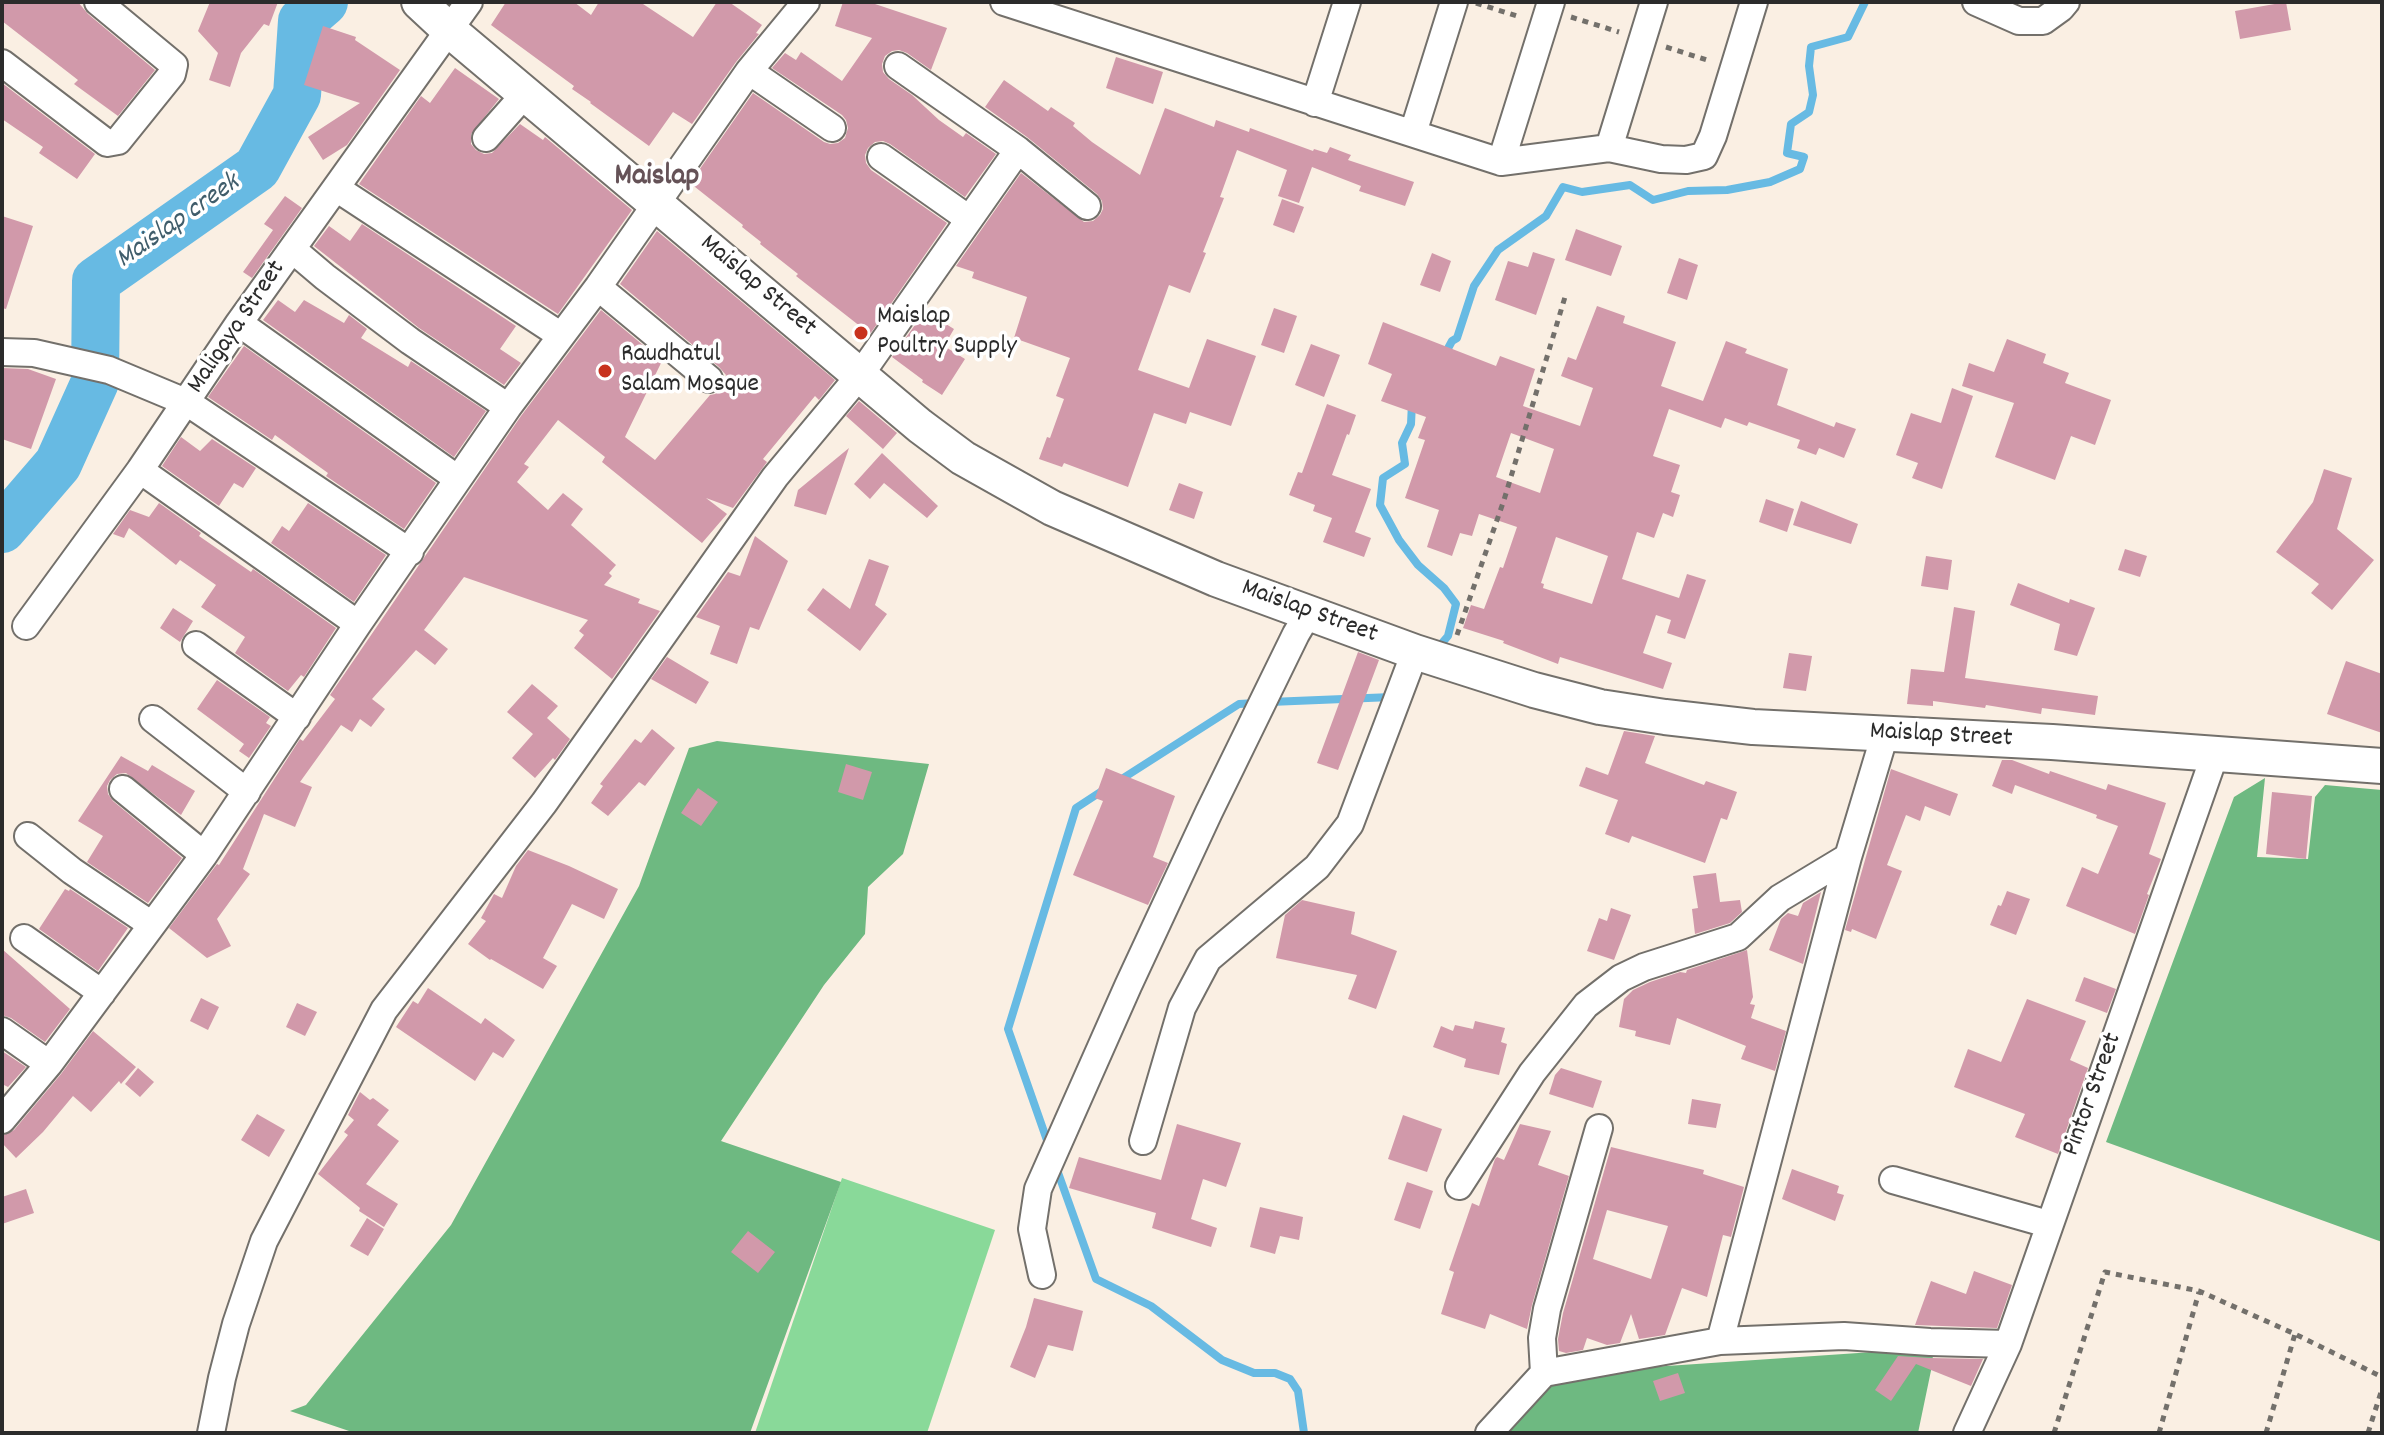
<!DOCTYPE html>
<html>
<head>
<meta charset="utf-8">
<style>
  body { margin:0 }
  #map { position:relative; width:2384px; height:1435px; overflow:hidden; background:#faefe3; font-family:Dekko,sans-serif }
  canvas { display:block }
  .frame { position:absolute; inset:0; border:4px solid #2b2b2b; pointer-events:none }
</style>
</head>
<body>
<div id="map">
<canvas width="2384" height="1435"></canvas>
<div class="frame"></div>
</div>
<script>
const g = document.querySelector('canvas').getContext('2d');
g.lineJoin = 'round';
function paint(path, color) {
  g.fillStyle = color;
  g.fill(path, 'evenodd');
}
function poly(rows) {
  const path = new Path2D();
  for (const r of rows) {
    path.moveTo(r[0], r[1]);
    for (let i = 2; i < r.length; i += 2) path.lineTo(r[i], r[i + 1]);
  }
  return path;
}
function stroke(path, color, width, dash) {
  g.strokeStyle = color;
  g.lineWidth = width;
  g.lineCap = dash ? 'butt' : 'round';
  g.setLineDash(dash || []);
  g.stroke(path);
}
function write(font, color, halo, rows, align = 'center') {
  g.font = font + ' Dekko,sans-serif';
  g.lineWidth = 7;
  g.setLineDash([]);
  g.textBaseline = 'middle';
  g.strokeStyle = halo;
  g.fillStyle = color;
  for (const [text, x, y, turn = 0] of rows) {
    g.save();
    g.translate(x, y);
    g.rotate((+turn || 0) * Math.PI / 180);
    g.textAlign = isNaN(turn) ? turn : align;
    if (halo) g.strokeText(text, 0, 0);
    g.fillText(text, 0, 0);
    g.restore();
  }
}
const green = poly([
  [842,1178,995,1230,927,1433,755,1433]
]);
const forest = poly([
  [717,741,929,764,903,854,868,887,865,934,824,985,721,1141,841,1182,750,1433,355,1433,290,1411,306,1405,451,1225,639,886,689,748],
  [2265,778,2257,857,2308,859,2315,797,2325,785,2382,790,2382,1242,2106,1142,2234,797],
  [1932,1348,1933,1361,1918,1433,1508,1433,1550,1387,1549,1374]
]);
const stream = poly([
  [1445,354,1452,341,1457,338,1474,286,1498,250,1546,216,1563,187,1582,192,1630,185,1653,200,1688,191,1727,190,1770,182,1800,169,1804,157,1787,153,1791,124,1809,112,1813,95,1809,66,1811,47,1848,37,1865,2],
  [1412,403,1411,424,1402,443,1405,464,1383,478,1380,505,1399,540,1418,565,1444,588,1456,604,1448,636,1436,650],
  [1270,702,1392,697],
  [1117,782,1239,704,1256,703],
  [1049,1146,1008,1029,1076,808,1105,789],
  [1056,1167,1096,1279,1151,1306,1222,1360,1254,1373,1275,1373,1290,1379,1298,1391,1304,1433]
]);
const river = poly([
  [2,529,58,464,95,382,96,281,257,168,297,95,302,21,324,2]
]);
const building = poly([
  [2,2,78,2,88,14,155,70,118,116,74,84,78,80,2,21],
  [210,2,278,2,269,26,264,24,241,53,230,87,209,80,218,53,198,31],
  [506,2,574,2,591,15,599,2,640,2,693,37,717,2,729,2,762,25,756,33,759,34,736,62,692,124,673,112,649,146,590,103,591,102,572,89,574,86,491,25],
  [843,2,869,2,947,28,931,70,907,53,899,50,892,51,885,56,882,64,883,72,889,79,912,95,939,120,963,137,966,133,996,154,965,197,890,144,883,141,875,142,868,148,865,155,866,163,871,170,947,223,870,334,796,276,798,274,760,244,761,242,742,227,743,225,690,183,753,93,824,142,830,144,838,143,845,138,848,128,846,120,842,115,772,68,785,53,796,60,801,52,842,81,872,38,835,26],
  [2286,2,2291,30,2240,39,2235,11],
  [323,26,356,37,355,40,400,70,347,145,323,160,308,137,360,103,304,85],
  [1116,57,1163,72,1153,104,1106,88],
  [455,68,499,99,471,134,471,144,476,150,484,154,492,153,520,124,543,140,545,137,632,210,558,314,359,184,421,96,430,103],
  [1004,80,1048,111,1051,107,1075,123,1073,126,1092,142,1140,175,1165,108,1214,127,1216,120,1249,132,1250,128,1313,151,1314,149,1327,153,1330,147,1351,155,1348,160,1414,182,1405,206,1359,191,1361,186,1312,167,1299,203,1278,196,1287,170,1237,150,1220,197,1224,198,1203,252,1206,253,1190,293,1169,285,1138,370,1189,388,1207,339,1256,356,1231,426,1190,412,1186,424,1154,413,1128,487,1064,463,1062,467,1039,459,1047,437,1050,438,1064,399,1056,396,1070,358,1014,338,1027,297,972,278,974,272,956,266,1021,173,1084,222,1093,221,1100,215,1103,209,1102,201,1097,194,1027,137,985,107],
  [2,83,95,154,77,179,39,153,43,147,2,119],
  [285,196,302,208,252,278,243,272,273,230,264,224],
  [1282,199,1304,207,1294,233,1273,225],
  [2,216,33,226,6,309,2,308],
  [362,224,516,326,500,349,521,363,504,385,419,328,314,246,329,226,350,241],
  [1576,229,1622,246,1611,276,1565,260],
  [657,231,835,380,819,400,815,396,763,459,767,462,733,508,706,498,727,514,702,543,602,462,605,457,558,420,524,464,529,467,517,482,548,510,563,493,583,509,571,525,616,565,609,573,612,576,604,585,640,599,638,603,660,611,612,679,574,648,584,635,579,631,588,620,464,577,424,630,448,649,435,665,416,650,372,699,385,709,371,727,360,719,352,732,341,725,300,782,312,787,295,827,264,814,243,869,250,874,217,919,231,946,207,958,169,928,217,864,219,865,300,739,303,741,335,699,330,695,521,416,601,310,662,361,625,437,655,460,710,395,715,394,722,389,726,375,719,367,620,284],
  [1533,252,1555,259,1536,315,1495,300,1508,261,1528,267],
  [1432,253,1451,261,1440,292,1420,285],
  [1679,258,1698,265,1687,300,1667,293],
  [278,300,295,312,304,300,344,323,349,315,367,329,361,338,408,367,411,361,486,411,454,457,263,320],
  [1597,306,1625,316,1623,323,1676,342,1661,386,1703,401,1726,341,1747,349,1745,353,1788,369,1777,405,1834,427,1836,422,1856,429,1844,458,1819,448,1816,455,1797,448,1800,440,1749,422,1747,426,1725,418,1721,428,1669,409,1653,456,1680,465,1671,492,1680,495,1673,517,1663,513,1654,538,1637,532,1622,579,1679,598,1687,574,1706,580,1685,639,1667,633,1671,620,1656,615,1643,653,1672,663,1663,689,1560,657,1558,664,1503,643,1504,641,1463,628,1471,605,1484,609,1500,567,1503,568,1517,527,1479,514,1472,536,1460,533,1452,556,1427,547,1439,510,1405,498,1425,440,1418,438,1426,417,1381,401,1392,374,1368,364,1383,322,1496,366,1500,356,1535,369,1523,406,1580,426,1593,388,1561,376,1568,357,1576,360],
  [1511,433,1554,449,1540,493,1496,477],
  [1556,537,1608,556,1592,604,1543,588,1544,584,1541,583],
  [1274,308,1297,316,1284,353,1261,345],
  [925,311,954,329,944,346,965,359,942,395,922,382,923,380,892,357],
  [2007,339,2046,354,2043,363,2069,373,2065,383,2111,400,2095,445,2071,436,2055,480,1995,457,2014,403,1962,386,1969,363,1994,372],
  [1311,344,1340,355,1324,397,1295,385],
  [244,346,436,483,404,529,326,476,328,473,275,435,272,440,208,397],
  [2,368,28,369,56,379,31,449,2,439],
  [1952,388,1973,396,1942,489,1912,478,1918,463,1896,455,1911,413,1941,423],
  [859,401,897,433,883,449,846,416],
  [1327,404,1356,415,1349,435,1347,434,1332,475,1371,489,1355,532,1371,538,1364,557,1323,542,1332,518,1313,511,1315,505,1289,495,1298,472,1302,473],
  [181,437,200,451,212,439,256,468,243,488,234,483,219,506,162,466],
  [849,448,826,515,794,506,798,490],
  [882,453,938,506,927,518,884,483,870,499,854,484],
  [2324,469,2352,478,2337,529,2374,560,2332,610,2311,593,2319,584,2276,552,2313,502],
  [1179,483,1203,492,1194,519,1169,510],
  [1766,499,1794,509,1787,532,1759,522],
  [1801,501,1858,524,1851,544,1793,525],
  [159,503,201,533,199,536,251,572,253,569,336,628,304,677,301,675,288,691,235,653,245,637,201,607,216,585,180,560,176,565,129,528,124,538,113,534,130,510,149,517],
  [308,503,386,555,354,602,271,543,282,526,289,531],
  [755,536,788,561,759,630,750,627,737,664,710,654,720,626,696,617,728,572,740,576],
  [2125,549,2147,556,2140,577,2118,570],
  [1926,556,1952,560,1948,590,1921,586],
  [869,559,889,566,875,605,887,614,860,651,807,610,823,588,850,609],
  [2018,583,2069,603,2070,599,2095,608,2077,656,2054,650,2060,624,2010,605],
  [1954,607,1975,611,1965,678,2098,696,2095,715,2042,708,2041,714,1986,705,1985,708,1933,701,1933,706,1907,704,1911,669,1944,672],
  [173,608,193,621,180,642,160,628],
  [1358,652,1379,660,1338,770,1317,763],
  [1789,653,1812,656,1806,691,1783,688],
  [667,657,709,682,696,704,651,679],
  [2346,661,2382,674,2382,733,2327,714],
  [217,680,270,717,266,723,271,726,249,758,239,751,244,744,197,709],
  [532,684,558,706,547,718,570,739,555,760,553,758,535,778,512,758,533,734,507,712],
  [652,729,675,748,645,786,639,782,608,816,591,803,603,786,600,784,635,739,641,743],
  [1624,731,1655,736,1645,763,1704,785,1706,781,1737,792,1727,820,1721,818,1705,863,1632,836,1629,843,1605,834,1618,800,1579,786,1586,767,1608,775],
  [121,756,148,771,152,765,195,791,181,815,126,773,117,774,110,780,107,786,108,794,113,801,182,858,148,903,87,862,103,836,78,821],
  [2002,760,2012,760,2049,774,2050,771,2106,790,2108,784,2166,803,2149,854,2161,859,2147,894,2149,895,2135,934,2066,906,2082,867,2098,874,2118,826,2096,818,2097,815,2015,785,2012,794,1992,786],
  [846,764,872,772,863,800,838,792],
  [1106,768,1175,796,1153,857,1168,863,1148,905,1073,875,1103,801,1095,798],
  [1891,769,1958,794,1950,816,1925,806,1920,821,1906,815,1887,865,1902,871,1876,939,1852,929,1851,932,1845,930],
  [698,788,718,802,701,826,681,813],
  [2272,792,2312,796,2306,859,2266,854],
  [528,850,569,866,618,889,604,919,572,904,543,958,557,966,543,989,491,959,490,960,468,944,486,921,481,918,494,894,502,898,516,866],
  [1716,873,1720,902,1740,900,1742,912,1730,923,1695,934,1692,909,1698,908,1693,876],
  [65,889,69,891,70,889,128,928,98,971,39,929],
  [2007,891,2030,899,2016,935,1990,925,1998,905,2001,906],
  [1821,892,1803,964,1769,950,1781,919,1788,913,1798,916,1803,903],
  [1302,900,1355,912,1351,934,1397,951,1376,1009,1348,999,1357,975,1276,958,1285,915],
  [1611,908,1631,915,1614,960,1587,951,1599,918,1607,921],
  [2,949,70,1009,45,1042,11,1018,2,1015],
  [1747,950,1753,997,1750,1004,1755,1005,1751,1018,1786,1031,1775,1071,1741,1059,1746,1046,1677,1018,1670,1045,1635,1036,1636,1031,1619,1027,1624,999,1633,990,1650,982,1680,972,1686,973,1687,970],
  [2084,977,2116,989,2107,1013,2075,1001],
  [428,988,481,1024,485,1018,515,1040,503,1058,493,1052,475,1081,396,1027,413,1001,418,1004],
  [201,998,219,1007,208,1030,190,1021],
  [2027,999,2086,1021,2070,1060,2088,1068,2058,1154,2015,1137,2025,1114,1954,1087,1968,1049,2001,1062],
  [297,1003,317,1012,305,1036,286,1027],
  [1475,1021,1505,1028,1501,1042,1507,1044,1499,1075,1464,1067,1466,1059,1433,1047,1441,1026,1453,1031,1455,1025,1473,1029],
  [93,1031,136,1067,121,1084,119,1081,91,1112,73,1096,43,1132,16,1158,2,1143,2,1136,14,1130,61,1074],
  [2,1051,26,1067,8,1087,2,1084],
  [138,1068,154,1082,140,1097,125,1084],
  [1561,1068,1602,1081,1593,1108,1549,1094,1555,1075],
  [360,1092,370,1100,373,1098,389,1110,377,1125,399,1141,366,1184,398,1204,384,1227,359,1211,360,1208,318,1174,348,1135,344,1132,354,1120,348,1115],
  [1692,1099,1721,1104,1716,1128,1688,1124],
  [257,1114,285,1130,269,1157,241,1140],
  [1403,1115,1442,1129,1427,1172,1388,1159],
  [1177,1124,1241,1143,1226,1187,1203,1179,1191,1219,1217,1228,1211,1247,1152,1228,1156,1213,1069,1188,1079,1157,1161,1180],
  [1520,1124,1551,1131,1538,1165,1569,1176,1532,1305,1527,1329,1490,1314,1485,1329,1441,1314,1454,1272,1449,1270,1472,1203,1479,1206,1495,1159,1497,1157,1504,1160],
  [1611,1147,1704,1170,1703,1174,1744,1187,1731,1237,1723,1235,1707,1297,1682,1288,1665,1335,1639,1339,1631,1314,1620,1343,1607,1345,1587,1338,1583,1350,1566,1353,1559,1351,1558,1339,1563,1313],
  [1607,1210,1668,1226,1651,1279,1593,1259],
  [1792,1169,1839,1186,1837,1193,1844,1195,1835,1221,1782,1199],
  [1407,1182,1433,1191,1420,1229,1394,1220],
  [26,1189,34,1213,2,1224,2,1197],
  [1260,1207,1303,1217,1299,1240,1280,1236,1275,1254,1250,1247],
  [367,1218,384,1229,368,1256,350,1246],
  [748,1231,775,1252,758,1273,731,1252],
  [1974,1271,2012,1285,1997,1328,1915,1325,1931,1281,1966,1294],
  [1034,1298,1083,1311,1073,1351,1048,1345,1035,1378,1010,1367,1026,1327],
  [1898,1356,1930,1358,1983,1359,1971,1386,1916,1364,1891,1401,1875,1390],
  [1678,1373,1685,1393,1660,1401,1653,1381]
]);
const path = poly([
  [1476,3,1520,17],
  [1571,17,1619,32],
  [1666,47,1710,61],
  [1457,635,1504,500,1565,297],
  [2054,1433,2105,1272,2199,1291,2295,1334,2382,1377],
  [2159,1433,2199,1292],
  [2266,1433,2295,1334],
  [2368,1433,2382,1389]
]);
const minor = poly([
  [1004,2,1501,162,1609,148,1661,159,1686,160,1704,156,1713,136,1754,2],
  [1976,2,2019,21,2043,21,2061,8,2066,2],
  [2,63,107,143,118,141,172,74,174,65,98,2],
  [898,66,1018,150,1087,206],
  [749,71,832,128],
  [1315,103,1347,2],
  [1413,133,1454,2],
  [486,138,525,94],
  [1609,148,1654,2],
  [881,157,969,219],
  [1501,162,1551,2],
  [336,188,560,335],
  [292,249,325,277,410,341,508,407],
  [598,287,709,379],
  [239,323,458,479],
  [2,352,34,353,109,370,188,403,410,552],
  [140,470,358,624],
  [26,626,140,470,239,323,469,2],
  [196,645,297,717],
  [153,719,247,792],
  [123,789,204,855],
  [28,836,72,871,152,925],
  [24,938,102,993],
  [2,1031,49,1064],
  [2,1120,49,1064,204,855,358,624,508,407,598,287,749,71,806,2],
  [1143,1141,1182,1008,1208,959,1317,867,1350,824,1415,652],
  [1893,1180,2048,1224],
  [1459,1186,1532,1073,1586,1005,1621,978,1644,967,1738,937,1780,898,1848,857,1885,734],
  [1042,1275,1032,1229,1038,1189,1128,986,1209,812,1296,634,1309,612],
  [1720,1341,1848,857],
  [1544,1373,1542,1338,1547,1309,1599,1128],
  [211,1433,222,1378,236,1324,264,1241,384,1010,544,803,775,477,860,375,1018,150],
  [1489,1433,1544,1373,1720,1341,1844,1336,1930,1342,2008,1344],
  [1967,1433,2008,1344,2215,754]
]);
const major = poly([
  [419,2,448,29,920,426,963,458,1052,508,1216,579,1415,652,1534,690,1600,707,1665,717,1753,727,2052,742,2382,766]
]);
const markers = [
  [861,333,8,"#c8321e"],
  [605,371,8,"#c8321e"]
];
const streetNames = [
  ["Maislap Street",757,287,40],
  ["Maligaya Street",238,328,-56],
  ["Maislap Street",1309,613,20],
  ["Maislap Street",1941,737,3],
  ["Pintor Street",2094,1095,-70]
];
const poiNames = [
  ["Maislap",877,318],
  ["Poultry Supply",877,348],
  ["Raudhatul",621,356],
  ["Salam Mosque",621,386]
];
const waterNames = [
  ["Maislap creek",179,223,-35]
];
const quarterNames = [
  ["Maislap",657,179]
];
paint(green, '#89d999');
paint(forest, '#6eb981');
stroke(stream, '#67bae3', 8);
stroke(river, '#67bae3', 48);
paint(building, '#d199aa');
stroke(minor, '#73706b', 30);
stroke(major, '#73706b', 38);
stroke(path, '#73706b', 5, [6, 6]);
stroke(minor, '#fff', 26);
stroke(major, '#fff', 34);
for (const [x, y, r, color] of markers) {
  const dot = new Path2D();
  dot.arc(x, y, r, 0, 2 * Math.PI);
  g.fillStyle = color;
  g.fill(dot);
  stroke(dot, '#fff', 3);
}
write('26px', '#2b2b2b', '#fff', streetNames);
write('26px', '#2b2b2b', '#fff', poiNames, 'left');
write('italic 28px', '#405d6b', '#fff', waterNames);
write('bold 30px', '#655257', '#fff', quarterNames);
</script>
</body>
</html>
